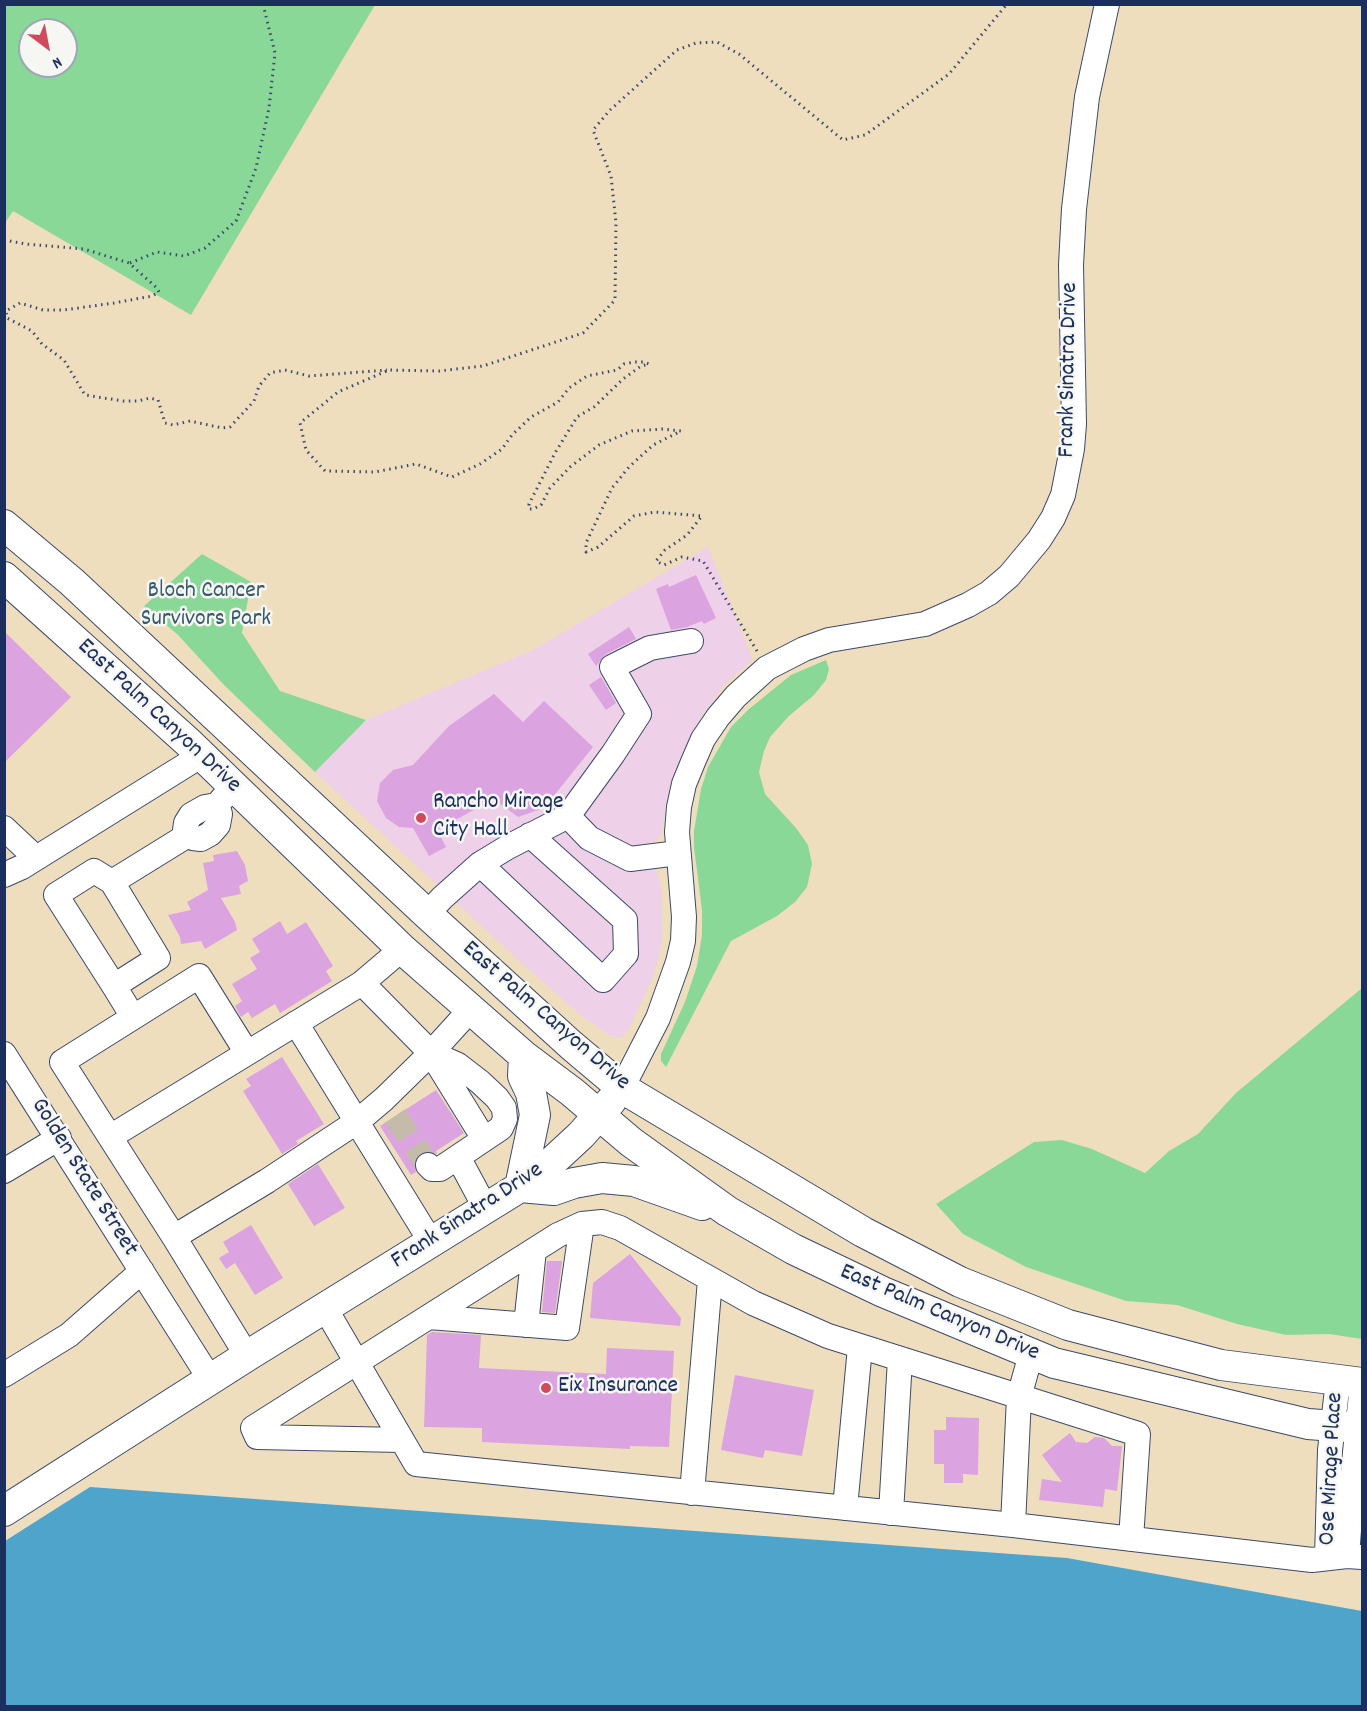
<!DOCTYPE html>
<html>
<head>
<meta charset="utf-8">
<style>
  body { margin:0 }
  #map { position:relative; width:1367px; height:1711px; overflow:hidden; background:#efdebe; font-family:Dekko,sans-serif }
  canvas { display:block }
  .frame { position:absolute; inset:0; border:6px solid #1b2f5e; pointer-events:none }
  .north { position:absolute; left:18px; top:18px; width:60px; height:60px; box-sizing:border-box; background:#f6f6f2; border:2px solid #9ea6b7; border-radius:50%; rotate:148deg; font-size:16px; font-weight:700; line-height:24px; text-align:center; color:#1b2f5e }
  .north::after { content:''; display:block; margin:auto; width:21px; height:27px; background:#d1495b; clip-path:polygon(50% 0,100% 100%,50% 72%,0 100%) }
</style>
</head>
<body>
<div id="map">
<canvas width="1367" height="1711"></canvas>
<div class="frame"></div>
<div class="north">N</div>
</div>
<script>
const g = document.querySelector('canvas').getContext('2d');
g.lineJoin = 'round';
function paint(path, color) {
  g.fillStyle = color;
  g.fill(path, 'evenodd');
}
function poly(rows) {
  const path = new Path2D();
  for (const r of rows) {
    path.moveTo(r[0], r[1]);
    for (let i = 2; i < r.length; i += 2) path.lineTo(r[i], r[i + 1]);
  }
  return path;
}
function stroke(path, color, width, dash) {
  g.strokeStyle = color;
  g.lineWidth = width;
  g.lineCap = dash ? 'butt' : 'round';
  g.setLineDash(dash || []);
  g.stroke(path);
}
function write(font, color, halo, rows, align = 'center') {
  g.font = font + ' Dekko,sans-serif';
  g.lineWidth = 5;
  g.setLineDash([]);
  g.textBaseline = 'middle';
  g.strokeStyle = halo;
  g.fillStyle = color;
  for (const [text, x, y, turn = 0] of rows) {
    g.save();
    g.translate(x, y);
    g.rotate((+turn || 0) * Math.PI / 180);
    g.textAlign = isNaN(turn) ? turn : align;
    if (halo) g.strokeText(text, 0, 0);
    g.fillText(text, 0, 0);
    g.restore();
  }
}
const built = poly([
  [708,547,753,660,725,684,702,716,678,763,669,789,661,835,653,845,656,870,661,885,662,935,659,957,652,979,628,1031,622,1037,612,1037,583,1017,527,968,315,772,366,720,533,650]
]);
const green = poly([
  [5,4,375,4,375,5,191,315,13,211,5,223],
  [30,30,66,30,66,66,30,66],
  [202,554,251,582,242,633,280,691,366,720,315,772,225,686,178,635,144,606],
  [826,660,829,669,826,680,814,695,789,716,770,737,764,751,759,772,765,794,796,828,808,845,812,864,807,887,795,902,777,916,731,941,666,1067,661,1061,661,1054,685,1002,697,966,702,935,702,910,694,847,694,831,701,789,708,767,731,727,749,709,791,675],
  [1362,988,1362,1339,1329,1334,1286,1335,1237,1324,1177,1305,1126,1301,1026,1267,963,1234,936,1204,1034,1142,1062,1140,1092,1149,1145,1173,1169,1151,1198,1134,1236,1093]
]);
const water = poly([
  [90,1487,1067,1558,1362,1611,1362,1706,5,1706,5,1541]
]);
const building = poly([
  [696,575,716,618,704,624,702,621,687,627,671,630,656,589,668,584,669,587],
  [629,627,636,639,606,654,596,666,588,654],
  [4,631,71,697,4,763],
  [601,677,616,703,606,710,589,685],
  [494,694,523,722,544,701,593,747,544,808,518,817,494,799,437,830,446,847,429,856,413,828,399,827,386,818,377,801,380,783,393,770,413,765,449,726],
  [237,851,245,865,248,881,239,886,241,894,221,898,235,922,237,930,205,949,201,941,181,944,180,937,168,915,191,910,187,902,208,890,203,863,214,861,213,855],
  [280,921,287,934,306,922,333,966,326,971,332,981,280,1013,275,1004,252,1018,248,1012,241,1017,235,1006,242,1001,232,984,257,969,250,958,260,952,252,939],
  [282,1057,324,1124,296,1141,298,1144,282,1154,243,1091,251,1086,246,1079],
  [436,1090,464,1133,436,1151,437,1154,425,1151,418,1155,414,1162,416,1172,411,1175,380,1126],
  [318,1164,345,1208,314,1226,288,1184],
  [251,1225,283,1278,255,1295,235,1263,226,1269,219,1258,229,1252,223,1242],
  [630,1254,681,1318,680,1326,590,1318,593,1283],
  [547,1261,562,1261,555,1313,542,1312],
  [432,1332,481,1335,479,1368,606,1374,607,1348,674,1351,669,1447,630,1446,630,1449,482,1442,482,1428,424,1427,427,1335],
  [735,1375,814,1390,802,1456,765,1450,763,1458,721,1450],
  [946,1417,979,1418,978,1475,963,1474,963,1483,944,1483,944,1464,934,1464,934,1430,946,1430],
  [1070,1433,1076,1442,1087,1443,1095,1437,1104,1438,1112,1446,1122,1446,1117,1491,1105,1489,1103,1507,1039,1500,1042,1479,1062,1482,1042,1455]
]);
const minorTunnel = poly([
  [395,1116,428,1165]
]);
const path = poly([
  [4,240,26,244,84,249,129,263,157,288,159,292,152,296,114,303,64,310,43,310,20,303,6,311,7,318,32,331,42,344,64,360,85,395,123,401,138,401,150,398,158,400,165,423,173,425,190,421,222,428,230,427,254,401,259,386,270,373,285,370,309,376,387,370],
  [130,263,157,252,184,256,205,248,236,221,256,168,269,108,275,53,263,4],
  [757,651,703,561,682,557,664,565,656,561,665,550,687,535,702,516,655,512,634,516,598,547,586,552,586,543,612,488,629,467,653,445,681,431,663,429,632,431,599,445,570,467,550,488,541,505,533,509,529,509,529,504,555,453,577,417,594,407,623,379,641,366,649,364,644,362,634,362,624,364,617,370,587,376,569,388,558,402,531,417,512,435,502,449,480,464,452,477,416,464,375,472,325,471,306,450,300,423,338,392,389,370,439,371,483,366,583,333,615,300,616,223,611,176,593,130,610,110,677,50,696,43,717,42,739,54,843,140,865,135,949,74,1007,4]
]);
const minor = poly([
  [217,805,220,814,218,825,210,834,201,839,193,838,188,835,185,830,186,823,191,815,205,807,217,805,234,785],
  [568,816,613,754,639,714,612,667,650,648,691,641],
  [4,828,36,858],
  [480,864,603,980,626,954,625,920,530,835],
  [4,875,22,867,202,755],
  [112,882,94,871,56,895,114,986],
  [427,914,442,898,480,864,508,847,568,816,589,838,630,859,678,853],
  [362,983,431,1053,471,1009],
  [133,1017,114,986,158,958,112,882,188,835],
  [296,1023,431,1242],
  [431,1053,484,1139],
  [4,1054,210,1379],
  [622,1088,658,1018,678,962,683,941,684,917,677,832,679,807,684,784,693,762,703,739,718,717,736,696,767,668,804,649,829,640,925,624,968,605,989,593,1009,576,1039,540,1053,518,1063,495,1072,449,1074,424,1071,265,1074,209,1087,97,1107,4],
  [110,1137,362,983,402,949],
  [458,1157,486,1209],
  [428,1165,432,1169,440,1169,501,1128,505,1119,504,1108,497,1098,480,1082,458,1065,431,1053],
  [4,1171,59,1138],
  [174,1237,62,1062,199,976,247,1053],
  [325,1308,416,1464,1013,1525,1312,1560,1347,1556,1362,1557],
  [429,1317,567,1328,582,1224],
  [526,1325,534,1250],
  [247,1356,174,1237,267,1181,358,1121,384,1099,431,1053],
  [4,1375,69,1335,142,1271],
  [401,1440,257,1437,253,1428,558,1235,582,1224,602,1222,620,1228,753,1303,828,1336,1138,1434,1131,1539],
  [692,1493,710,1280],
  [845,1508,860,1347],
  [891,1513,900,1359],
  [1013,1525,1019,1397,1031,1354],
  [1347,1556,1355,1452,1362,1385],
  [1327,1558,1330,1450,1338,1381]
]);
const major = poly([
  [4,525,72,582,427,914,571,1045,622,1088,863,1232,960,1282,1068,1325,1221,1365,1362,1383],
  [4,577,190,744,402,949,524,1056,572,1092,631,1142,727,1211,793,1249,883,1292,1054,1363,1308,1424,1362,1428],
  [520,1187,554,1190,574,1183,602,1178,634,1181,702,1205],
  [520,1187,535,1115,531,1093,523,1076,524,1056],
  [4,1511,247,1356,520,1187,554,1160,581,1135,611,1101]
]);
const markers = [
  [421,818,6,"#d1495b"],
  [546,1388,6,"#d1495b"]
];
const streetNames = [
  ["Frank Sinatra Drive",1070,370,-89],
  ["East Palm Canyon Drive",158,717,43],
  ["East Palm Canyon Drive",545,1017,41],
  ["Golden State Street",83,1178,58],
  ["Frank Sinatra Drive",468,1217,-33],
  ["East Palm Canyon Drive",939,1314,23],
  ["Ose Mirage Place",1333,1469,-87]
];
const parkNames = [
  ["Bloch Cancer",206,593],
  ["Survivors Park",206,621]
];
const poiNames = [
  ["Rancho Mirage",433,804],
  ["City Hall",433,832],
  ["Eix Insurance",558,1388]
];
paint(built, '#eed0e8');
paint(green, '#89d897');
paint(water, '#4fa4cb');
paint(building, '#dba3e0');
stroke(minorTunnel, '#c5bbab', 24, [24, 12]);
stroke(minor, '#3b496c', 26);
stroke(major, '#3b496c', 32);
stroke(path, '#3b496c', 3, [1.5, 4.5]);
stroke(minor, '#fff', 24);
stroke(major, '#fff', 30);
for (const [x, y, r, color] of markers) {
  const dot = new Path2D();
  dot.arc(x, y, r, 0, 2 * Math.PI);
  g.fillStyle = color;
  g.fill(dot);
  stroke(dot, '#f6f6f2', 2);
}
write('24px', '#1b2f5e', '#f6f6f2', streetNames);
write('24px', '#36596c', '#f6f6f2', parkNames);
write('24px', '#1b2f5e', '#f6f6f2', poiNames, 'left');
</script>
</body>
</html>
